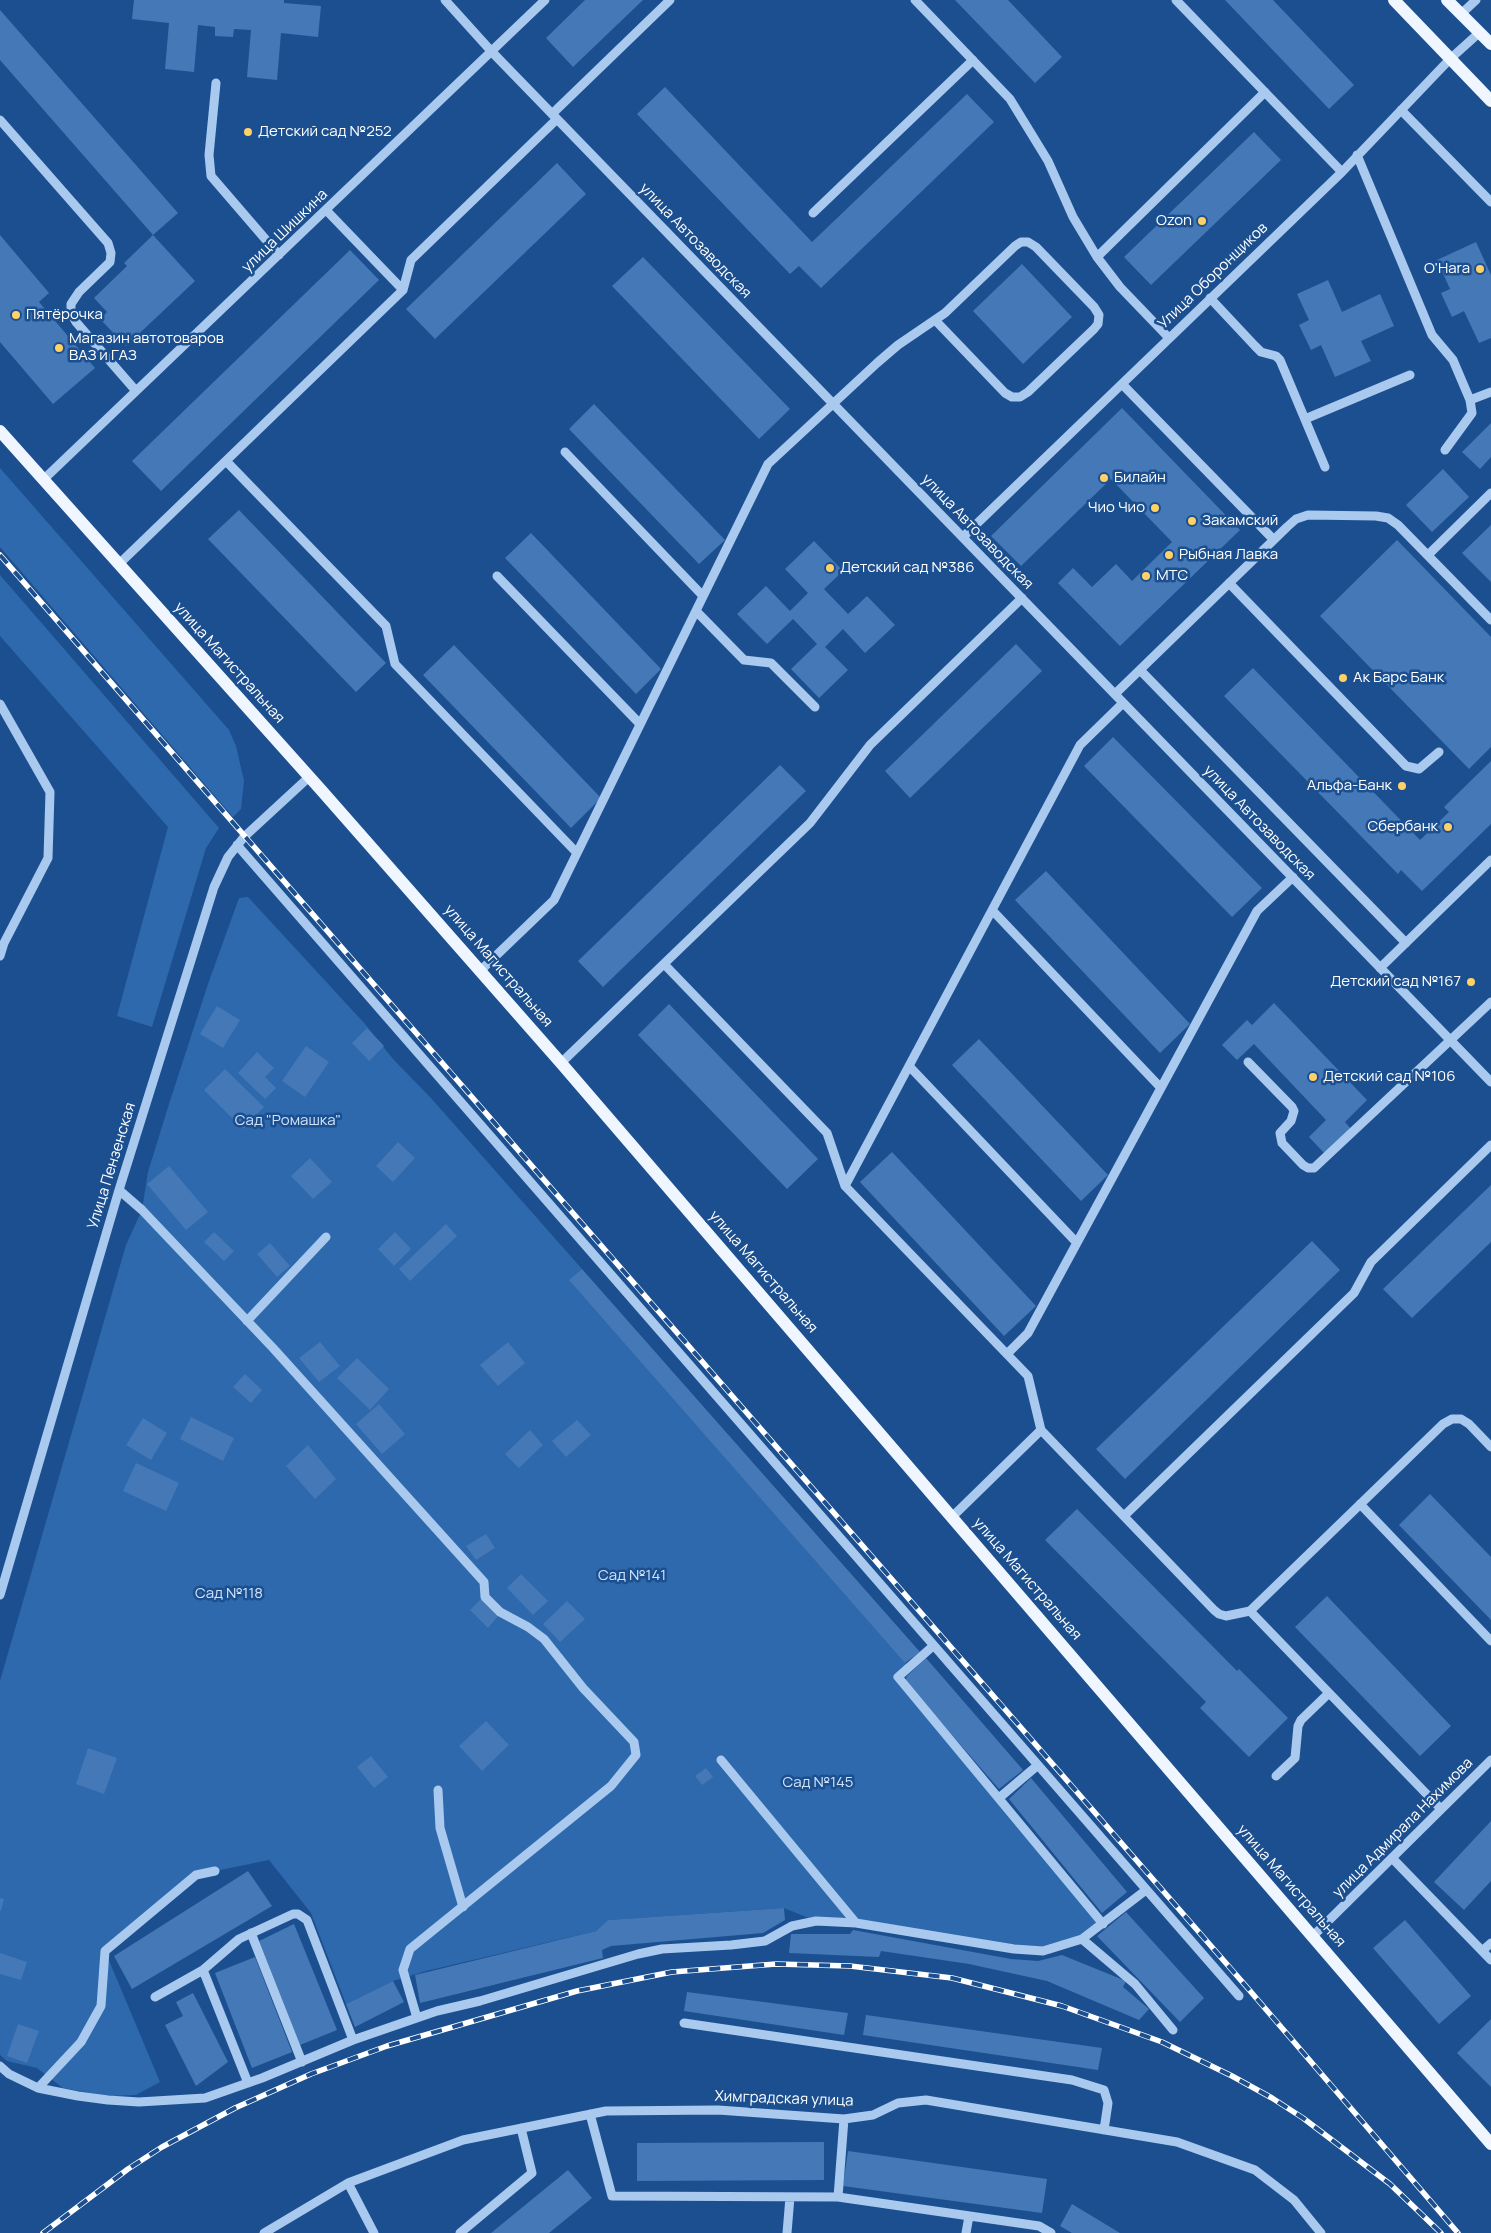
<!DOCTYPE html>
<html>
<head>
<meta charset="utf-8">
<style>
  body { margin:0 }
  canvas { display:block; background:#1b4f8f }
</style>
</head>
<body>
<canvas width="1491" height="2233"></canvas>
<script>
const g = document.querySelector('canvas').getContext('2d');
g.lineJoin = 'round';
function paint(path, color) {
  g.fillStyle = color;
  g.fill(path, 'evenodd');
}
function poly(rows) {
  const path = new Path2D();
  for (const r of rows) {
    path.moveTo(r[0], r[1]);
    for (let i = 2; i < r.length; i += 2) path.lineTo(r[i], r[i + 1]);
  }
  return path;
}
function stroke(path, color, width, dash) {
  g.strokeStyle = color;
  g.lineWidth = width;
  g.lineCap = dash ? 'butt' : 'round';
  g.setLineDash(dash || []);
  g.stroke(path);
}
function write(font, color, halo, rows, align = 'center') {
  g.font = font + ' Manrope,sans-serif';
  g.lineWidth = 5;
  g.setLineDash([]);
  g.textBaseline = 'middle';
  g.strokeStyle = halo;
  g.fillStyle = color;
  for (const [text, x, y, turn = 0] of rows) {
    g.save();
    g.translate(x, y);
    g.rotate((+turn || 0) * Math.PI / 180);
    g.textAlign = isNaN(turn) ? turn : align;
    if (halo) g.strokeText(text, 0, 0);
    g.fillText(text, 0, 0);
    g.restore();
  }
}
const green = poly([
  [0,468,229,730,236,746,244,781,241,809,233,817,0,547],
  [0,575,219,828,206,848,152,1027,117,1016,168,827,0,636],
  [248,897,365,1024,393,1059,430,1097,582,1269,570,1280,909,1667,899,1676,1103,1924,1082,1939,1043,1951,816,1921,784,1908,608,1920,596,1931,426,1971,393,1981,346,2004,311,1913,269,1860,196,1875,105,1951,160,2082,136,2095,108,2096,63,2088,37,2068,7,2061,0,2055,0,1681,126,1245,142,1210,148,1172,169,1104,208,984,239,898]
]);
const building = poly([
  [134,0,284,0,284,3,321,6,318,37,281,33,277,80,247,77,251,30,234,29,233,37,215,36,215,27,198,25,194,72,165,69,169,23,132,19],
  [585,0,643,0,573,67,546,38],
  [955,0,1008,0,1062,57,1035,83],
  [1225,0,1273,0,1354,85,1329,109],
  [0,10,178,213,153,235,0,60],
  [665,87,812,242,967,94,994,122,821,288,799,266,790,274,637,114],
  [1254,132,1281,160,1151,285,1124,257],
  [557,163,586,194,435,339,406,309],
  [0,235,49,293,39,302,95,368,53,404,0,342],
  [153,235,195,281,126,346,100,319,107,312,94,298,127,266,124,263],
  [1476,242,1491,275,1491,338,1479,343,1464,311,1452,317,1441,293,1450,289,1437,260],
  [350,250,379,280,161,491,132,461],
  [643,257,790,409,759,439,612,286],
  [1022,264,1072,317,1023,364,973,311],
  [1328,280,1342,312,1380,294,1394,326,1361,341,1371,361,1335,377,1321,345,1311,350,1299,325,1309,320,1297,294],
  [594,404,725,540,699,564,569,429],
  [1122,408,1240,530,1120,646,1058,583,1073,568,1092,587,1116,564,1132,581,1172,542,1111,479,1021,566,991,536],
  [1491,423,1491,457,1480,469,1462,452],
  [1443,469,1469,497,1432,532,1406,505],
  [239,510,386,663,356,692,208,539],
  [1491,525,1491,582,1462,553],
  [531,533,661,669,636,694,505,558],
  [1397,540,1491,637,1491,747,1469,769,1320,616],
  [814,541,843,571,824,589,848,614,867,596,895,625,865,653,843,629,825,647,848,670,819,698,791,669,817,644,793,619,767,644,737,614,766,586,790,611,808,593,785,569],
  [1016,644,1042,671,910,798,885,771],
  [454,645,601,798,571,828,423,675],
  [1253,668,1420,840,1449,812,1444,807,1491,761,1491,824,1422,891,1401,870,1398,874,1224,696],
  [1113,737,1262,888,1232,917,1084,766],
  [780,765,806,791,603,987,578,961],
  [1046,871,1190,1024,1160,1053,1015,900],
  [1274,1003,1367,1100,1345,1122,1351,1129,1325,1154,1309,1137,1326,1120,1254,1044,1237,1060,1222,1045,1247,1020,1252,1025],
  [669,1004,818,1159,787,1189,638,1035],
  [217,1006,240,1020,223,1048,200,1034],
  [367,1028,384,1046,369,1061,352,1043],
  [979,1039,1108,1175,1081,1201,952,1065],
  [306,1046,329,1062,305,1097,282,1081],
  [257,1052,274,1068,265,1077,276,1088,265,1099,238,1073],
  [225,1069,264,1107,243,1129,204,1090],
  [398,1142,415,1158,393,1182,376,1166],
  [892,1152,1036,1306,1004,1336,860,1182],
  [310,1158,332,1182,313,1199,291,1176],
  [169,1166,208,1212,186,1230,147,1184],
  [1491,1185,1491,1242,1412,1318,1383,1289],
  [446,1224,457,1236,410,1281,399,1269],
  [214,1232,234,1251,224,1261,204,1242],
  [395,1232,411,1249,394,1266,378,1249],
  [1312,1241,1340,1270,1125,1479,1096,1449],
  [270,1243,290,1266,277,1277,257,1254],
  [582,1269,920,1652,905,1663,569,1280],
  [320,1342,340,1366,319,1382,299,1358],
  [508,1342,525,1363,498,1386,480,1365],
  [357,1358,389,1389,370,1410,337,1378],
  [245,1374,262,1390,251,1403,233,1387],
  [379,1404,405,1434,382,1454,356,1424],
  [191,1417,234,1438,223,1461,180,1439],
  [143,1418,167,1433,151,1460,126,1445],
  [577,1420,591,1435,566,1457,552,1441],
  [530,1430,543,1445,519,1468,505,1454],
  [308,1445,336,1479,315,1499,286,1466],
  [136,1463,179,1483,166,1511,123,1491],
  [1430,1494,1491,1557,1491,1620,1399,1525],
  [1077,1509,1237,1671,1239,1669,1288,1718,1249,1757,1200,1708,1206,1702,1045,1540],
  [486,1534,495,1548,476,1560,466,1546],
  [521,1574,548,1601,533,1615,507,1588],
  [1327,1596,1451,1726,1420,1756,1295,1627],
  [481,1599,498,1616,488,1628,470,1610],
  [567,1601,585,1619,560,1642,543,1624],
  [926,1658,1023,1770,999,1789,905,1681,907,1676],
  [486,1721,509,1745,482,1771,459,1746],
  [88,1748,117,1758,104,1794,76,1784],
  [371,1756,388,1777,374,1788,357,1767],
  [706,1768,713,1777,702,1785,695,1776],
  [1031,1778,1127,1892,1102,1913,1009,1799],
  [1491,1821,1491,1881,1464,1910,1434,1882],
  [248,1871,272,1906,132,1989,114,1956],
  [0,1898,4,1899,1,1911,0,1910],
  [784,1908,785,1920,763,1933,611,1946,602,1950,603,1958,420,2003,415,1975,596,1931,608,1920],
  [1126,1912,1204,1998,1180,2022,1097,1936],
  [1405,1920,1471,1996,1439,2024,1373,1948],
  [294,1924,337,2030,300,2045,259,1941],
  [853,1930,1011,1959,1038,1961,1062,1955,1126,1981,1123,1987,1149,2009,1139,2020,1047,1981,969,1964,881,1951,879,1957,789,1953,791,1934,850,1934],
  [0,1953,27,1962,21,1980,0,1974],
  [255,1957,292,2052,252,2068,215,1973],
  [393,1981,404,2002,355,2027,346,2004],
  [687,1992,848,2013,844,2035,684,2011],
  [193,1993,228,2062,196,2086,165,2025,183,2016,176,2002],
  [866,2015,1102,2048,1098,2070,863,2035],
  [1491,2019,1491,2087,1457,2053],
  [18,2024,39,2031,27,2063,7,2056],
  [824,2142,824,2180,637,2181,637,2143],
  [848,2151,1047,2179,1042,2213,843,2186],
  [568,2170,592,2198,549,2233,491,2233],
  [1072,2204,1120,2233,1072,2233,1060,2226]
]);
const minor = poly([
  [445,0,492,52,1491,1082],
  [915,0,1010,99,1048,161,1073,217,1097,257,1120,287,1169,338],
  [1176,0,1342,172],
  [1461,14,1476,0],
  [216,83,209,155,211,176,279,255],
  [1401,110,1491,202],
  [552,114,670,0],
  [0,120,108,243,111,253,110,262,79,292,71,304,71,313,76,322,136,391],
  [1357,155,1432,335,1453,360,1470,400,1491,392],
  [326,210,403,290],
  [813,213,973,60],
  [1097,257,1265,92],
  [1210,298,1255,346,1261,352,1276,356,1280,360,1325,467],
  [1122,384,1273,539],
  [1305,419,1410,375],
  [1445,450,1472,413,1470,400],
  [565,452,703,596],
  [226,461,386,626,395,664,577,853],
  [43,480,545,0],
  [963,537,1342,172,1450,59,1480,32],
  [1428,555,1491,493],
  [119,564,403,290,411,260,557,119],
  [497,576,640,724],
  [1229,583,1406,766,1419,769,1439,752],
  [696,611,744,660,771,663,815,707],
  [1140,670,1406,943],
  [1115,694,1287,527,1296,519,1308,515,1376,516,1388,518,1398,525,1491,620],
  [0,704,50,792,48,858,4,943,0,956],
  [237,845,1239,1996],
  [992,910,1161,1088],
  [664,964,827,1133,845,1186,1028,1376,1041,1430,1214,1610,1219,1614,1226,1616,1250,1611,1441,1809],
  [1380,968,1491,860],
  [480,971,554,900,768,464,877,363,898,345,945,313,1015,246,1021,242,1028,242,1036,247,1094,307,1099,315,1098,324,1094,329,1028,392,1020,397,1012,397,1005,393,935,320],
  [1248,1062,1292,1107,1294,1111,1291,1121,1280,1133,1282,1143,1303,1165,1308,1168,1314,1168,1491,1002],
  [561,1063,810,823,870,745,1022,598],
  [909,1066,1077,1243],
  [845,1186,1080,745,1123,703],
  [119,1190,142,1210,273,1348,484,1582,485,1597,500,1612,528,1627,544,1639,583,1688,634,1742,636,1755,611,1786,410,1949,403,1970,417,2018],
  [247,1321,326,1237],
  [1007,1354,1028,1333,1257,911,1293,877],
  [1360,1504,1491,1641],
  [1124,1516,1354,1293,1371,1262,1491,1145],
  [952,1517,1041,1430],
  [0,1595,119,1190,214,887,228,857,244,837,308,778],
  [1250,1611,1443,1424,1452,1419,1461,1419,1469,1424,1491,1447],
  [933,1646,898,1677,1103,1924],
  [721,1760,856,1923],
  [1276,1776,1295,1758,1298,1726,1301,1720,1329,1693],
  [438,1790,440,1828,463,1907],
  [999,1798,1038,1765],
  [1392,1858,1491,1960],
  [251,1933,302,2062],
  [1313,1936,1491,1760],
  [1082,1939,1135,1984,1173,2030],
  [1482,1951,1491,1943],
  [203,1970,248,2083],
  [155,1997,203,1970,239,1939,293,1914,298,1914,307,1920,353,2040],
  [684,2023,1072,2080,1104,2090,1108,2103,1104,2130],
  [0,2066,9,2074,38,2088,78,2096,108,2100,139,2102,205,2098,262,2078,353,2040,437,2011,480,2001,638,1954,662,1949,731,1945,765,1941,792,1926,816,1921,856,1923,1014,1949,1043,1951,1082,1939,1146,1890],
  [38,2088,81,2042,101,2006,105,1951,196,1875,215,1871],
  [590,2114,612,2196,838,2197,1039,2226,1051,2233],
  [348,2183,374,2233],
  [838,2197,844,2119],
  [264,2233,348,2183,463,2140,606,2111,718,2110,844,2119,873,2115,898,2103,926,2100,1177,2142,1255,2170,1294,2200,1321,2233],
  [460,2233,532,2173,521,2128],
  [787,2233,790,2197],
  [966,2233,969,2216]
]);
const major = poly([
  [1394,0,1491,101],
  [1447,0,1491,44],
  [0,431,322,791,561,1063,1491,2144]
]);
const rail = poly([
  [0,555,1245,1985,1458,2233],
  [43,2233,128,2169,162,2147,235,2108,311,2074,387,2046,577,1991,672,1972,776,1964,850,1966,952,1978,1062,2006,1162,2042,1232,2076,1272,2098,1303,2118,1390,2184,1441,2233]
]);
const markers = [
  [248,132,5,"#ffd166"],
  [1202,221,5,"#ffd166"],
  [1480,269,5,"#ffd166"],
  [16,315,5,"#ffd166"],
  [59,348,5,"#ffd166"],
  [1104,478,5,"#ffd166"],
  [1155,508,5,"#ffd166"],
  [1192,521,5,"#ffd166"],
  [1169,555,5,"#ffd166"],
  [830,568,5,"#ffd166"],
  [1146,576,5,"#ffd166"],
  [1343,678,5,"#ffd166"],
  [1402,786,5,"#ffd166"],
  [1448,827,5,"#ffd166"],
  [1471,982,5,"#ffd166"],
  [1313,1077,5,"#ffd166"]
];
const poiNames = [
  ["Детский сад №252",258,132],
  ["Ozon",1192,221,"right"],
  ["O'Hara",1470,269,"right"],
  ["Пятёрочка",26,315],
  ["Магазин автотоваров",69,339],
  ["ВАЗ и ГАЗ",69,356],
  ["Билайн",1114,478],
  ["Чио Чио",1145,508,"right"],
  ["Закамский",1202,521],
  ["Рыбная Лавка",1179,555],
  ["Детский сад №386",840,568],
  ["МТС",1156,576],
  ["Ак Барс Банк",1353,678],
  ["Альфа-Банк",1392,786,"right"],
  ["Сбербанк",1438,827,"right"],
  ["Детский сад №167",1461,982,"right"],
  ["Детский сад №106",1323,1077]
];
const streetNames = [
  ["улица Шишкина",285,231,-44],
  ["улица Автозаводская",695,241,46],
  ["Улица Оборонщиков",1213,276,-44],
  ["улица Автозаводская",977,532,46],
  ["улица Магистральная",229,663,48],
  ["улица Автозаводская",1259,823,46],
  ["улица Магистральная",498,966,49],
  ["Улица Пензенская",112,1166,-73],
  ["улица Магистральная",763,1272,49],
  ["улица Магистральная",1027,1579,49],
  ["улица Адмирала Нахимова",1403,1828,-45],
  ["улица Магистральная",1291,1886,49],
  ["Химградская улица",784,2099,2]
];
const parkNames = [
  ["Сад \"Ромашка\"",288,1121],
  ["Сад №141",632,1576],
  ["Сад №118",229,1594],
  ["Сад №145",818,1783]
];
paint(green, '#2e69ad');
paint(building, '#4478b7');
stroke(minor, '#a9c9ee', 9);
stroke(major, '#f0f6ff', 12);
stroke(rail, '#fff', 5.5);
stroke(rail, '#1b4f8f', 4, [11]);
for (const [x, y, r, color] of markers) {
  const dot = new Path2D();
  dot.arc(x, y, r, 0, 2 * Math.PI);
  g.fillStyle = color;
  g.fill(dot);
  stroke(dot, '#1b4f8f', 2);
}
write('15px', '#fff', '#1b4f8f', poiNames, 'left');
write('15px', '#fff', '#1b4f8f', streetNames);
write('15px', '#cfe3fa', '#1b4f8f', parkNames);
</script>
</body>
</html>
